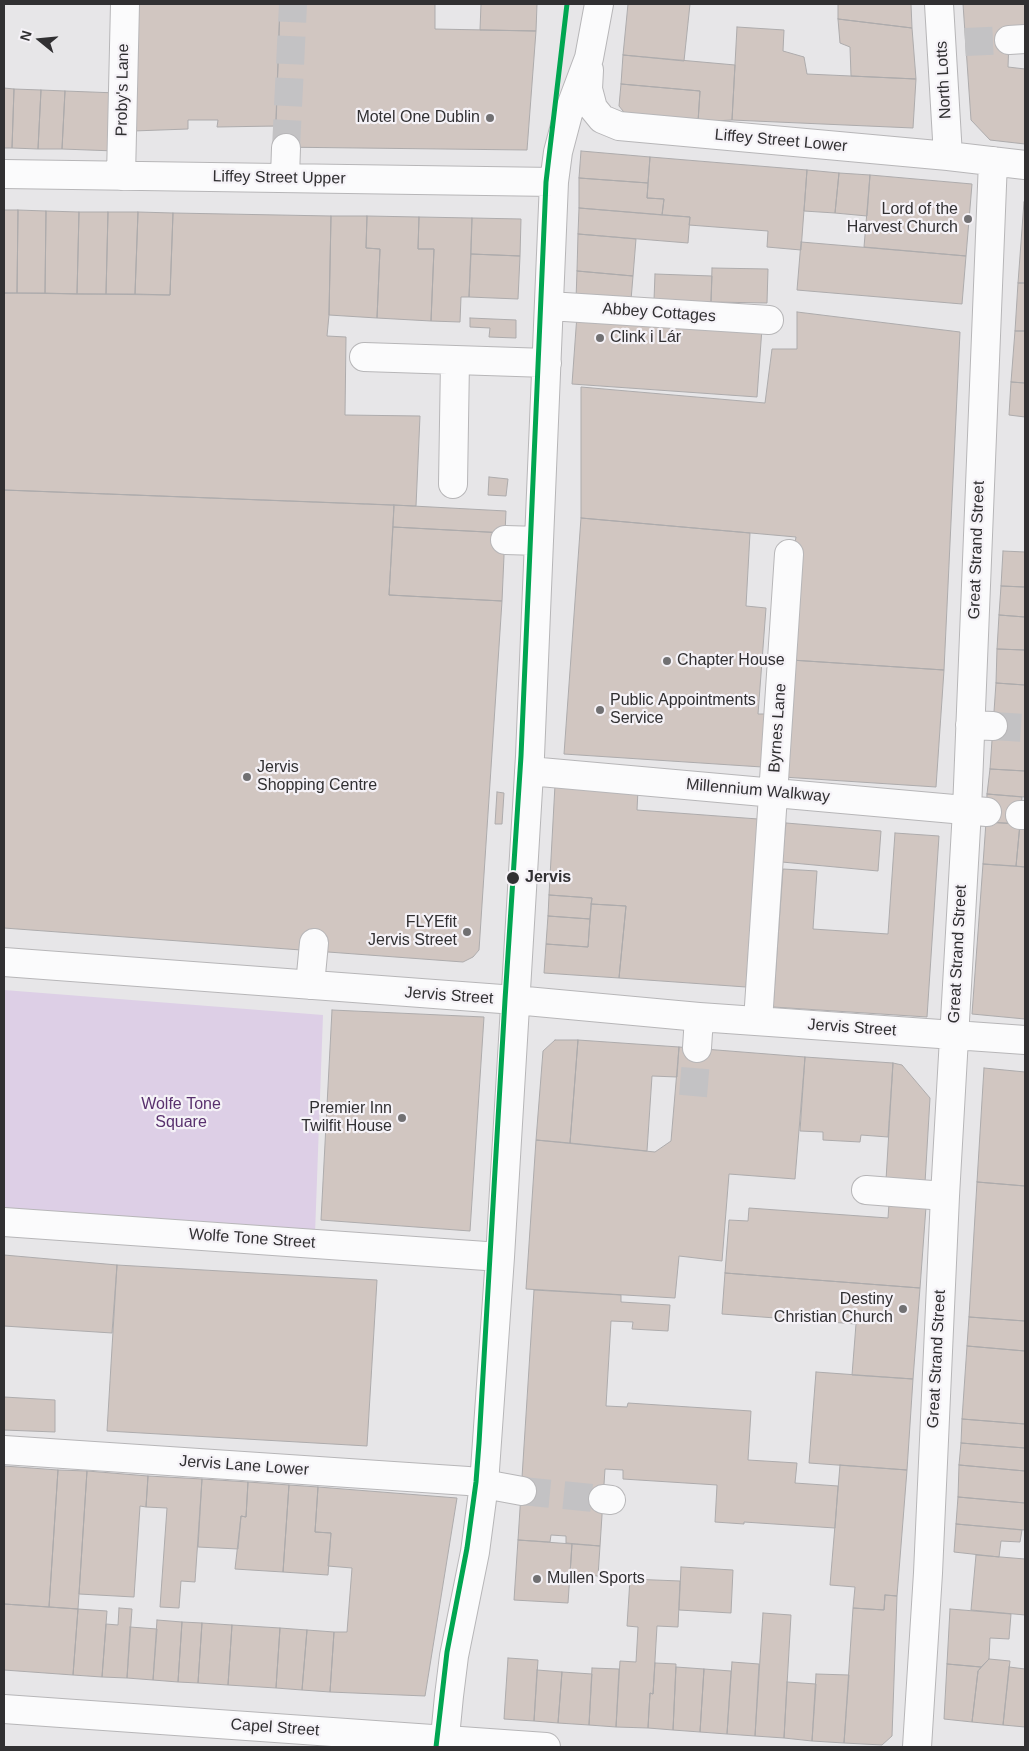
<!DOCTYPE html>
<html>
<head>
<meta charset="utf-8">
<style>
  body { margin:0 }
  #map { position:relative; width:1029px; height:1751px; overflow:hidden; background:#e7e6e8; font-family:Helvetica,sans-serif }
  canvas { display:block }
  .frame { position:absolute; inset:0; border:5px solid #313032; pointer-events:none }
  .north { position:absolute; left:15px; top:15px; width:50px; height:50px; -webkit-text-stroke:4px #f5f2f7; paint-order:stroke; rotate:287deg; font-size:14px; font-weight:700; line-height:20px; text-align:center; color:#313032 }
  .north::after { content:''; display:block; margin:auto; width:18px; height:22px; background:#313032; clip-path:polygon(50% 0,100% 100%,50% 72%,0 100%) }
</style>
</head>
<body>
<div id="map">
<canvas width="1029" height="1751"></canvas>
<div class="frame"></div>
<div class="north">N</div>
</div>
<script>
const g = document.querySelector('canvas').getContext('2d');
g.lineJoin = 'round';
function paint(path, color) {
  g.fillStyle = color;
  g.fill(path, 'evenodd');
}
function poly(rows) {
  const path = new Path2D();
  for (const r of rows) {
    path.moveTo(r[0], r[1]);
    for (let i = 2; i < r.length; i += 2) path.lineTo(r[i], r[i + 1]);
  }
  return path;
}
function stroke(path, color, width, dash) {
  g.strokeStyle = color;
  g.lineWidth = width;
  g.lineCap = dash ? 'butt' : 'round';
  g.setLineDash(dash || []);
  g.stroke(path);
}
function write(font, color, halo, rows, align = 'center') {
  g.font = font + ' Helvetica,sans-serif';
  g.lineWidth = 4.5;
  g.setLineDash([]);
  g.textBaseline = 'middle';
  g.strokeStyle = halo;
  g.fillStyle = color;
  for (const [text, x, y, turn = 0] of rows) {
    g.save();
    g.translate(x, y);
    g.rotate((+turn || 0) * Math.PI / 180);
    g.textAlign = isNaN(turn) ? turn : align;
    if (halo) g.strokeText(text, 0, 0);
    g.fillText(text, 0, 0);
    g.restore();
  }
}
const green = poly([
  [4,990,323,1015,315,1234,4,1210]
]);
const building = poly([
  [133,4,280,4,276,126,217,127,218,120,188,120,188,129,133,131,133,4],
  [280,4,435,4,435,29,536,31,527,150,275,147,280,4],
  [481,4,537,4,536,31,480,30,481,4],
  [628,4,690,4,684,61,623,55,628,4],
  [838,4,911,4,912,28,838,19,838,4],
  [963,4,1025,4,1025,29,1009,40,1008,67,1025,69,1025,144,990,140,971,120,963,4],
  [838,19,912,28,916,79,851,76,850,47,840,43,838,19],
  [737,27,784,30,783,51,804,57,807,74,916,79,913,128,732,120,737,27],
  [623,55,735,65,732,120,698,122,700,91,621,84,623,55],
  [621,84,700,91,698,122,627,116,619,106,621,84],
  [4,88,14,89,12,148,4,148,4,88],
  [14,89,41,90,38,149,12,148,14,89],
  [41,90,65,91,62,149,38,149,41,90],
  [65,91,117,93,115,151,62,149,65,91],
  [581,151,650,157,648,183,579,178,581,151],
  [650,157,807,170,801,250,767,247,768,231,689,225,690,217,662,215,664,199,647,198,650,157],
  [807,170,839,173,835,213,804,211,807,170],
  [839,173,870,175,867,216,835,213,839,173],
  [870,175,972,184,966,256,864,247,870,175],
  [579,178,648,183,647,198,664,199,662,215,579,208,579,178],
  [1024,202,1025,202,1025,283,1018,283,1024,202],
  [579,208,690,217,688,243,578,234,579,208],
  [4,210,18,210,17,293,4,293,4,210],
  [18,210,46,211,45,293,17,293,18,210],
  [46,211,79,212,77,294,45,293,46,211],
  [79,212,108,212,106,294,77,294,79,212],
  [108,212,138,212,135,294,106,294,108,212],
  [138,212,173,213,170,295,135,294,138,212],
  [173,213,331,216,329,315,327,336,346,337,345,415,420,416,416,506,4,490,4,293,170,295,173,213],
  [331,216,367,216,366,248,380,249,377,318,329,315,331,216],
  [367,216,419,217,418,249,434,249,431,321,377,318,380,249,366,248,367,216],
  [419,217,472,218,469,297,461,297,460,322,431,321,434,249,418,249,419,217],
  [472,218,521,219,520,256,471,254,472,218],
  [578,234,636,239,633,276,577,271,578,234],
  [801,242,966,256,962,304,797,290,801,242],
  [471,254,520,256,518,299,469,297,471,254],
  [712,268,768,269,767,303,711,302,712,268],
  [577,271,633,276,631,300,576,299,577,271],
  [655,274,712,276,711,302,654,300,655,274],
  [1018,283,1025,283,1025,331,1015,331,1018,283],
  [797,312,960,332,944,670,791,660,786,594,796,537,581,518,581,387,765,403,772,349,797,349,797,312],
  [577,315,762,328,757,397,572,384,577,315],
  [470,318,516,320,516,338,489,337,490,328,470,327,470,318],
  [1015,331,1025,331,1025,383,1011,382,1015,331],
  [1011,382,1025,383,1025,417,1009,415,1011,382],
  [489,477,508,479,506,496,488,495,489,477],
  [4,490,394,505,389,595,502,601,479,950,473,957,463,962,4,928,4,490],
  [394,505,506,511,505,533,393,527,394,505],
  [581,518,750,533,746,606,766,608,758,714,766,714,762,767,564,754,581,518],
  [393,527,505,533,502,601,389,595,393,527],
  [1003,551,1025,552,1025,587,1001,586,1003,551],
  [1001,586,1025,587,1025,617,999,615,1001,586],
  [999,615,1025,617,1025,650,997,649,999,615],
  [997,649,1025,650,1025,685,996,683,997,649],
  [791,660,944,670,936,787,783,777,791,660],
  [996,683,1025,685,1025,771,990,769,996,683],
  [990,769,1025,771,1025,797,987,794,990,769],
  [555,785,638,790,637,810,758,819,746,987,619,978,626,906,591,904,592,898,549,895,555,785],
  [497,792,504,793,502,824,495,824,497,792],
  [987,794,1022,797,1020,824,986,822,987,794],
  [986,822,1020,824,1016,866,983,864,986,822],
  [786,823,881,831,878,871,782,862,786,823],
  [1020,824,1025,824,1025,867,1016,866,1020,824],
  [895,833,939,836,927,1017,773,1007,783,869,817,871,813,929,888,934,895,833],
  [983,864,1025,867,1025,1019,972,1014,983,864],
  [549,895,592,898,590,919,548,916,549,895],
  [591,904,626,906,619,978,544,973,546,944,588,947,591,904],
  [548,916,590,919,588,947,546,944,548,916],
  [332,1010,484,1017,470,1231,321,1220,332,1010],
  [555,1040,578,1040,570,1143,536,1140,543,1051,555,1040],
  [578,1040,679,1047,677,1077,652,1076,647,1151,570,1143,578,1040],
  [679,1047,805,1057,795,1179,729,1174,722,1261,679,1256,675,1298,526,1289,536,1140,655,1152,671,1141,679,1047],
  [805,1057,893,1063,888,1137,861,1135,860,1142,823,1140,823,1132,800,1131,805,1057],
  [893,1063,902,1065,930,1098,925,1183,886,1180,893,1063],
  [984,1068,1025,1072,1025,1186,977,1182,984,1068],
  [977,1182,1025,1186,1025,1321,969,1317,977,1182],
  [889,1204,926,1207,920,1288,725,1273,729,1220,748,1221,749,1208,888,1218,889,1204],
  [4,1255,117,1265,112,1333,4,1326,4,1255],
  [117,1265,377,1280,367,1446,107,1431,117,1265],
  [725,1273,920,1288,913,1379,852,1375,856,1324,722,1314,725,1273],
  [534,1290,621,1295,621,1302,670,1305,668,1331,632,1329,633,1322,611,1321,606,1406,627,1407,628,1403,751,1411,748,1460,797,1463,795,1483,838,1486,835,1528,744,1522,744,1524,715,1522,717,1485,623,1479,623,1470,605,1469,600,1546,566,1543,566,1536,551,1535,550,1542,518,1540,534,1290],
  [969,1317,1025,1321,1025,1351,967,1346,969,1317],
  [967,1346,1025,1351,1025,1424,962,1419,967,1346],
  [816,1372,913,1379,907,1470,809,1463,816,1372],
  [4,1397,55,1400,55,1432,4,1430,4,1397],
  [962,1419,1025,1424,1025,1448,961,1443,962,1419],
  [961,1443,1025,1448,1025,1471,959,1465,961,1443],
  [840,1465,907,1470,897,1596,885,1595,884,1610,853,1608,855,1587,830,1585,840,1465],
  [959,1465,1025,1471,1025,1503,958,1497,959,1465],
  [4,1466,58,1470,49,1607,4,1604,4,1466],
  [58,1470,87,1471,78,1609,49,1607,58,1470],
  [87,1471,148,1476,146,1507,140,1506,134,1597,79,1594,87,1471],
  [148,1476,202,1479,195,1582,181,1581,179,1608,160,1607,167,1508,146,1507,148,1476],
  [202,1479,248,1482,246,1517,241,1516,238,1549,198,1547,202,1479],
  [248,1482,289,1485,283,1572,235,1569,241,1516,246,1517,248,1482],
  [289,1485,318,1487,315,1532,331,1533,328,1575,283,1572,289,1485],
  [318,1487,457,1498,425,1696,330,1692,334,1632,347,1632,352,1568,328,1566,331,1533,315,1532,318,1487],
  [958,1497,1025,1503,1025,1530,956,1524,958,1497],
  [956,1524,1022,1530,1020,1542,1001,1541,999,1557,954,1552,956,1524],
  [518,1540,572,1544,568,1603,514,1600,518,1540],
  [572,1544,600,1546,598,1576,570,1574,572,1544],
  [976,1555,1025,1559,1025,1615,971,1610,976,1555],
  [681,1567,733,1570,731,1613,679,1610,681,1567],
  [630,1579,680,1581,678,1627,657,1626,653,1694,650,1693,648,1728,616,1727,620,1661,636,1662,638,1627,627,1626,630,1579],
  [885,1595,897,1596,892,1736,882,1745,844,1743,853,1608,884,1610,885,1595],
  [4,1604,78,1609,73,1675,4,1670,4,1604],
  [119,1608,132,1609,127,1678,102,1677,106,1624,118,1625,119,1608],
  [78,1609,107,1611,102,1677,73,1675,78,1609],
  [950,1609,1011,1614,1009,1639,990,1638,989,1659,981,1667,947,1664,950,1609],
  [763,1613,791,1615,784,1738,755,1736,763,1613],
  [157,1620,182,1622,178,1682,153,1680,157,1620],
  [182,1622,202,1623,198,1683,178,1682,182,1622],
  [202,1623,232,1625,228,1685,198,1683,202,1623],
  [232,1625,280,1628,276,1688,228,1685,232,1625],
  [130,1627,157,1629,153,1680,127,1678,130,1627],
  [280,1628,307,1630,302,1690,276,1688,280,1628],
  [307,1630,334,1632,330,1692,302,1690,307,1630],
  [508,1658,538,1660,534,1721,504,1719,508,1658],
  [989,1659,1010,1661,1003,1725,972,1722,978,1671,989,1659],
  [732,1662,759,1664,755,1736,727,1734,732,1662],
  [655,1663,676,1664,673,1730,648,1728,650,1693,653,1694,655,1663],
  [947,1664,981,1667,978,1671,972,1722,944,1719,947,1664],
  [676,1667,704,1669,700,1732,673,1730,676,1667],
  [1009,1667,1025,1669,1025,1727,1003,1725,1009,1667],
  [592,1668,619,1669,616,1727,589,1725,592,1668],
  [704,1669,731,1671,727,1734,700,1732,704,1669],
  [537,1670,562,1672,558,1723,534,1721,537,1670],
  [562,1672,592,1674,589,1725,558,1723,562,1672],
  [816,1674,849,1675,844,1743,812,1741,816,1674],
  [787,1682,816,1684,812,1741,784,1738,787,1682]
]);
const minorTunnel = poly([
  [965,42,1009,40],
  [286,148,293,4],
  [993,726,1025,728],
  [693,1096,697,1048],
  [522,1491,603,1499]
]);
const minor = poly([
  [939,4,948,156],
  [1009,40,1025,39],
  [589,70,588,89,593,108,602,119,619,126,948,156,1025,165],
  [4,174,554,182],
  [121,176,125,4],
  [285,177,286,148],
  [549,306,769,320],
  [364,357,547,363],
  [453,484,455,361],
  [505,540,539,541],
  [970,725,993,726],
  [529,771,987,812],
  [1020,815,1025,815],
  [4,962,515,1000,699,1017,1025,1040],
  [310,985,314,943],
  [758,1021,789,554],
  [697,1048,699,1017],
  [866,1190,945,1196],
  [4,1222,500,1257],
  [4,1450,468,1481,522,1491],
  [603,1499,611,1500],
  [4,1709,546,1747],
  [444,1747,449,1696,454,1656,475,1552,484,1484,500,1257,530,756,554,182,558,152,568,114,589,58,599,4],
  [917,1747,928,1573,945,1196,967,810,993,161]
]);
const tram1 = poly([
  [436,1747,447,1652,467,1548,476,1482,479,1443,505,1000,521,756,546,182,567,4]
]);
const markers = [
  [490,118,5,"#717072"],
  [968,219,5,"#717072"],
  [600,338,5,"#717072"],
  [667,661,5,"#717072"],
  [600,710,5,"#717072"],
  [247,777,5,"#717072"],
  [513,878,7,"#313032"],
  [467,932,5,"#717072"],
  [402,1118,5,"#717072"],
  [903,1309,5,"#717072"],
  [537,1579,5,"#717072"]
];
const streetNames = [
  ["North Lotts",944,80,-93],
  ["Proby's Lane",123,90,-89],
  ["Liffey Street Lower",781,141,5],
  ["Liffey Street Upper",279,178,1],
  ["Abbey Cottages",659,313,4],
  ["Great Strand Street",977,550,-88],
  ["Byrnes Lane",778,728,-86],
  ["Millennium Walkway",758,791,5],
  ["Great Strand Street",958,954,-87],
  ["Jervis Street",449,996,4],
  ["Jervis Street",852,1028,4],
  ["Wolfe Tone Street",252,1239,4],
  ["Great Strand Street",937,1359,-87],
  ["Jervis Lane Lower",244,1466,4],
  ["Capel Street",275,1728,4]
];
const poiNames = [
  ["Motel One Dublin",480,118],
  ["Lord of the",958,210],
  ["Harvest Church",958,228],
  ["Clink i Lár",610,338,"left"],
  ["Chapter House",677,661,"left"],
  ["Public Appointments",610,701,"left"],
  ["Service",610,719,"left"],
  ["Jervis",257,768,"left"],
  ["Shopping Centre",257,786,"left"],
  ["FLYEfit",457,923],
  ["Jervis Street",457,941],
  ["Premier Inn",392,1109],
  ["Twilfit House",392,1127],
  ["Destiny",893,1300],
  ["Christian Church",893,1318],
  ["Mullen Sports",547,1579,"left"]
];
const stopNames = [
  ["Jervis",525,878]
];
const parkNames = [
  ["Wolfe Tone",181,1105],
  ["Square",181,1123]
];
paint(green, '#ddcfe6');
paint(building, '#d1c6c1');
stroke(building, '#adabac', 1);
stroke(minorTunnel, '#c3c2c4', 28, [28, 14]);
stroke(minor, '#b7b6b8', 30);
stroke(minor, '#fbfbfc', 28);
stroke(tram1, '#00a651', 5);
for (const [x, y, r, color] of markers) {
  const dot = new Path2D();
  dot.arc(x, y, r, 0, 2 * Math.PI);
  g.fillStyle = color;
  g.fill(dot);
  stroke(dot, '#f5f2f7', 2);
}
write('16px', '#313032', '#f5f2f7', streetNames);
write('16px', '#313032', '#f5f2f7', poiNames, 'right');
write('bold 16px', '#313032', '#f5f2f7', stopNames, 'left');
write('16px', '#59316e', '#f5f2f7', parkNames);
</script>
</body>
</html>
